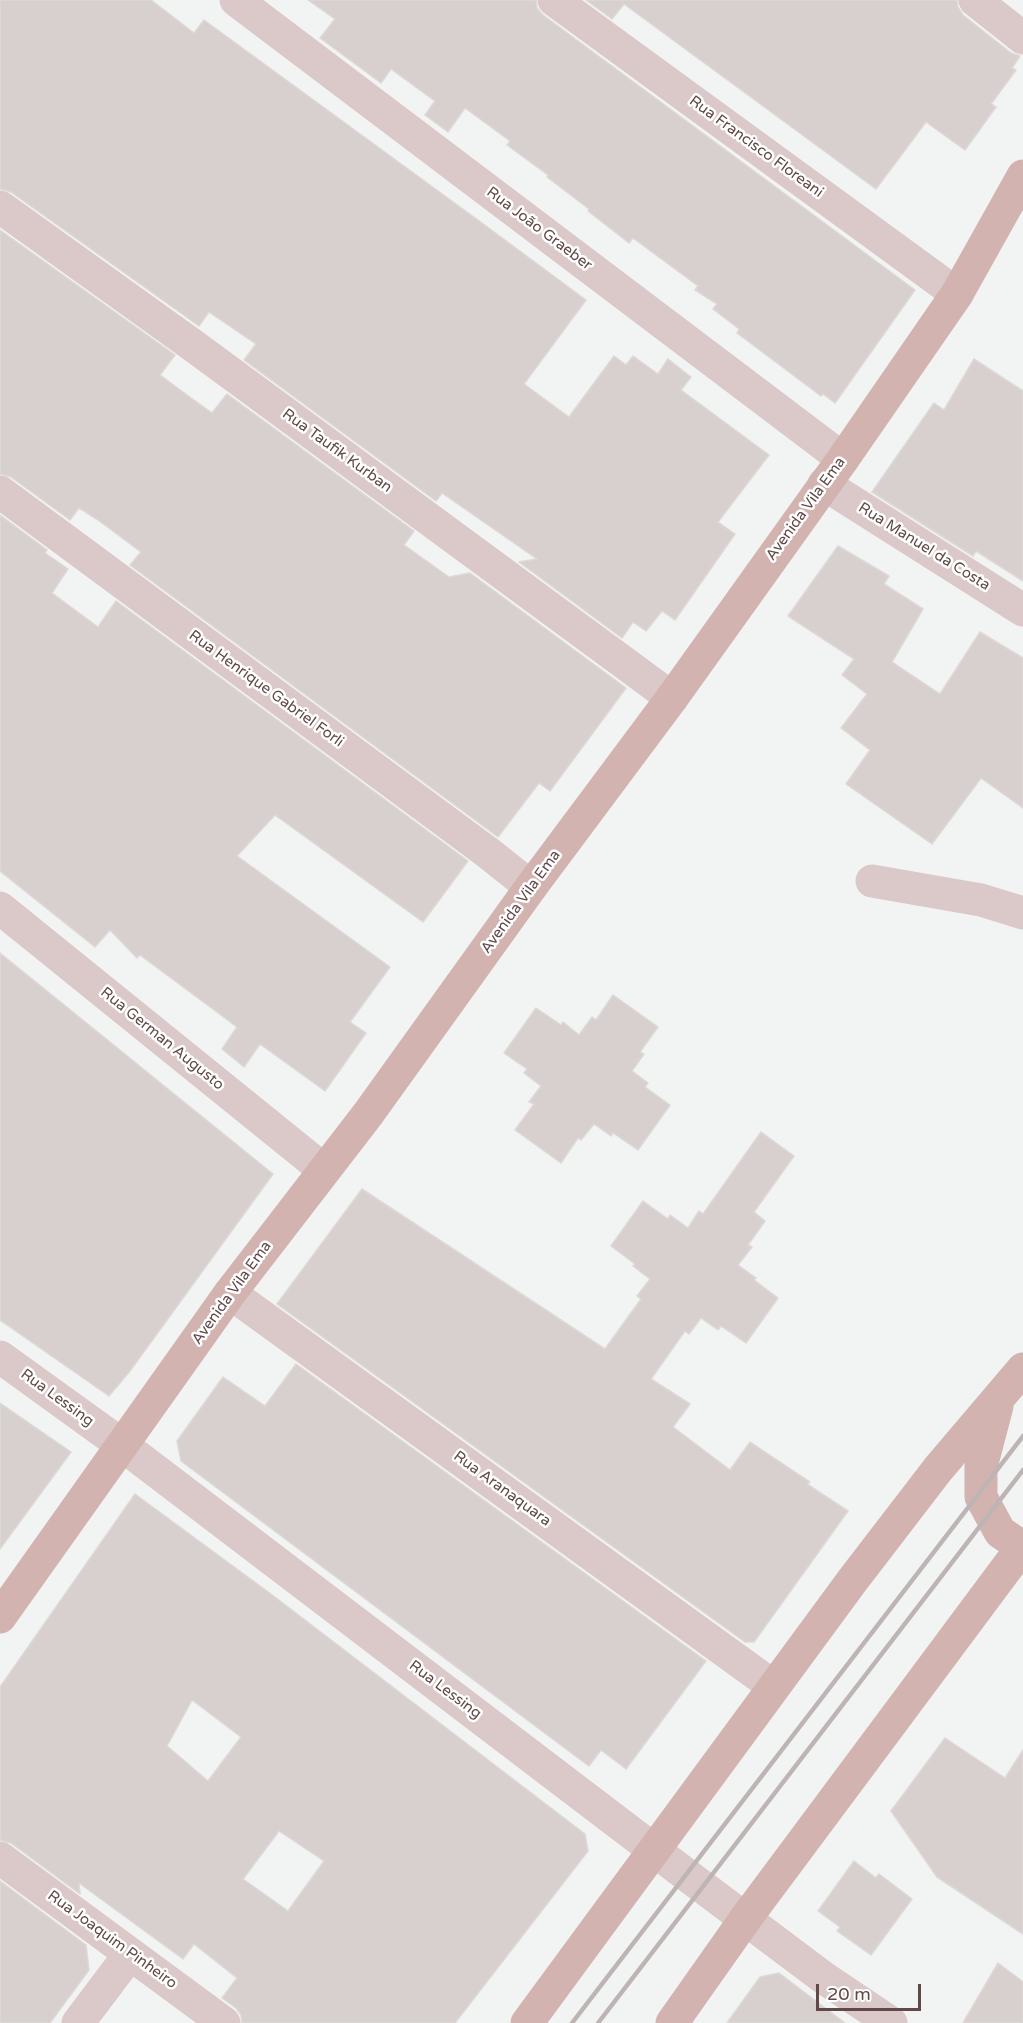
<!DOCTYPE html>
<html>
<head>
<meta charset="utf-8">
<style>
  body { margin:0 }
  #map { position:relative; width:1023px; height:2023px; overflow:hidden; background:#f2f4f3; font-family:"Varela Round",sans-serif }
  canvas { display:block }
  .scale { position:absolute; left:816px; top:1984px; width:105px; height:27px; box-sizing:border-box; border:3px solid #614948; border-top:0; padding-left:8px; font-size:18px; line-height:21px; white-space:nowrap; color:#614948; -webkit-text-stroke:4px #fff; paint-order:stroke }
</style>
</head>
<body>
<div id="map">
<canvas width="1023" height="2023"></canvas>
<div class="scale">20 m</div>
</div>
<script>
const g = document.querySelector('canvas').getContext('2d');
g.lineJoin = 'round';
function paint(path, color) {
  g.fillStyle = color;
  g.fill(path, 'evenodd');
}
function poly(rows) {
  const path = new Path2D();
  for (const r of rows) {
    path.moveTo(r[0], r[1]);
    for (let i = 2; i < r.length; i += 2) path.lineTo(r[i], r[i + 1]);
  }
  return path;
}
function stroke(path, color, width, dash) {
  g.strokeStyle = color;
  g.lineWidth = width;
  g.lineCap = dash ? 'butt' : 'round';
  g.setLineDash(dash || []);
  g.stroke(path);
}
function write(font, color, halo, rows, align = 'center') {
  g.font = font + ' "Varela Round",sans-serif';
  g.lineWidth = 5;
  g.setLineDash([]);
  g.textBaseline = 'middle';
  g.strokeStyle = halo;
  g.fillStyle = color;
  for (const [text, x, y, turn = 0] of rows) {
    g.save();
    g.translate(x, y);
    g.rotate((+turn || 0) * Math.PI / 180);
    g.textAlign = isNaN(turn) ? turn : align;
    if (halo) g.strokeText(text, 0, 0);
    g.fillText(text, 0, 0);
    g.restore();
  }
}
const building = poly([
  [0,0,151,0,194,33,204,20,482,223,586,300,524,384,569,417,614,356,626,365,633,356,658,374,668,359,691,377,681,390,769,455,718,522,735,534,675,620,662,611,646,631,633,622,622,638,519,562,537,559,442,493,436,501,244,360,256,344,209,312,199,326,11,192,0,189,0,0],
  [308,0,536,0,537,8,543,15,915,290,835,403,823,394,821,396,737,333,739,329,713,309,717,304,695,290,698,286,633,238,629,243,588,211,589,209,547,177,548,175,507,145,510,141,465,108,448,132,425,115,435,101,391,69,381,83,320,38,335,19,308,0],
  [586,0,957,0,958,7,963,15,1011,53,1020,56,1012,68,1016,70,991,104,996,107,965,150,926,122,876,189,624,4,612,19,586,0],
  [0,230,175,355,160,375,187,395,212,413,227,394,414,531,404,545,449,577,470,573,626,688,550,791,539,783,498,837,130,565,141,552,98,520,79,508,70,520,11,477,0,474,0,230],
  [974,359,1023,391,1023,581,976,551,973,556,872,492,934,403,944,410,974,359],
  [0,515,47,550,45,553,68,569,52,593,98,627,116,601,468,861,423,922,275,815,237,856,390,967,350,1022,366,1033,325,1091,260,1044,244,1067,222,1049,237,1027,140,955,137,958,110,930,95,947,0,871,0,515],
  [838,546,889,576,884,584,923,609,892,662,940,694,980,632,1023,658,1023,808,981,778,932,844,846,784,870,750,841,728,867,694,842,675,854,659,788,616,838,546],
  [0,953,273,1174,130,1371,109,1396,0,1320,0,953],
  [613,995,658,1027,640,1052,644,1054,632,1071,648,1083,645,1087,670,1105,638,1150,613,1133,611,1136,594,1124,581,1140,578,1138,561,1163,515,1130,534,1104,529,1102,541,1086,524,1073,527,1069,504,1053,536,1008,561,1025,563,1022,579,1035,592,1017,596,1020,613,995],
  [761,1132,794,1156,754,1212,765,1221,748,1245,752,1247,738,1265,756,1278,754,1280,778,1298,746,1343,721,1326,718,1330,701,1318,689,1334,685,1331,651,1379,690,1404,673,1427,730,1470,750,1442,810,1482,807,1484,848,1511,754,1642,745,1642,277,1304,362,1189,605,1349,641,1299,637,1296,650,1279,633,1266,635,1264,611,1246,643,1201,668,1219,670,1215,688,1228,699,1211,703,1214,761,1132],
  [296,1364,706,1661,626,1769,601,1750,589,1766,578,1758,181,1461,177,1441,223,1377,265,1406,296,1364],
  [0,1403,71,1452,0,1549,0,1403],
  [135,1494,271,1594,585,1834,588,1851,455,2023,242,2023,241,2015,236,2008,222,1998,237,1978,194,1944,183,1959,79,1883,80,1894,11,1843,0,1840,0,1687,135,1494],
  [192,1700,241,1737,208,1781,167,1746,192,1700],
  [279,1831,324,1861,288,1911,243,1879,279,1831],
  [945,1738,1005,1778,1023,1750,1023,1934,937,1877,891,1811,945,1738],
  [854,1861,876,1878,879,1874,912,1899,871,1955,837,1931,840,1927,818,1911,854,1861],
  [0,1881,86,1945,89,1970,50,2023,0,2023,0,1881],
  [998,1963,1023,1982,1023,2023,963,2023,998,1963],
  [779,1973,845,2023,727,2023,760,1977,779,1973]
]);
const minor = poly([
  [236,0,843,459],
  [554,0,957,294],
  [975,0,1023,38],
  [0,207,191,344,672,698],
  [824,484,1023,610],
  [0,492,487,852,531,887],
  [872,881,981,900,1023,913],
  [0,908,324,1170],
  [230,1293,773,1686],
  [0,1357,122,1445,692,1879,824,1978,891,2023],
  [0,1858,224,2023],
  [78,2023,130,1954]
]);
const major = poly([
  [997,1406,981,1467,981,1497,1000,1532,1022,1547],
  [0,1617,230,1293,368,1114,531,887,672,698,843,459,957,294,1023,176],
  [527,2023,852,1581,938,1469,1023,1369],
  [672,2023,746,1918,1023,1546]
]);
const rail = poly([
  [572,2023,1023,1436],
  [598,2023,1023,1470]
]);
const streetNames = [
  ["Rua Francisco Floreani",756,147,36],
  ["Rua João Graeber",539,229,37],
  ["Rua Taufik Kurban",337,451,36],
  ["Avenida Vila Ema",806,509,-54],
  ["Rua Manuel da Costa",924,547,32],
  ["Rua Henrique Gabriel Forli",266,689,36],
  ["Avenida Vila Ema",521,902,-54],
  ["Rua German Augusto",162,1039,39],
  ["Avenida Vila Ema",232,1293,-54],
  ["Rua Lessing",57,1398,36],
  ["Rua Aranaquara",502,1489,36],
  ["Rua Lessing",445,1690,37],
  ["Rua Joaquim Pinheiro",112,1940,36]
];
paint(building, '#d7d0ce');
stroke(building, '#ded8d6', 1.5);
stroke(minor, '#dac9c8', 33);
stroke(major, '#d2b3b0', 33);
stroke(rail, '#bdb5b4', 4.5);
write('15px', '#614948', '#fff', streetNames);
</script>
</body>
</html>
